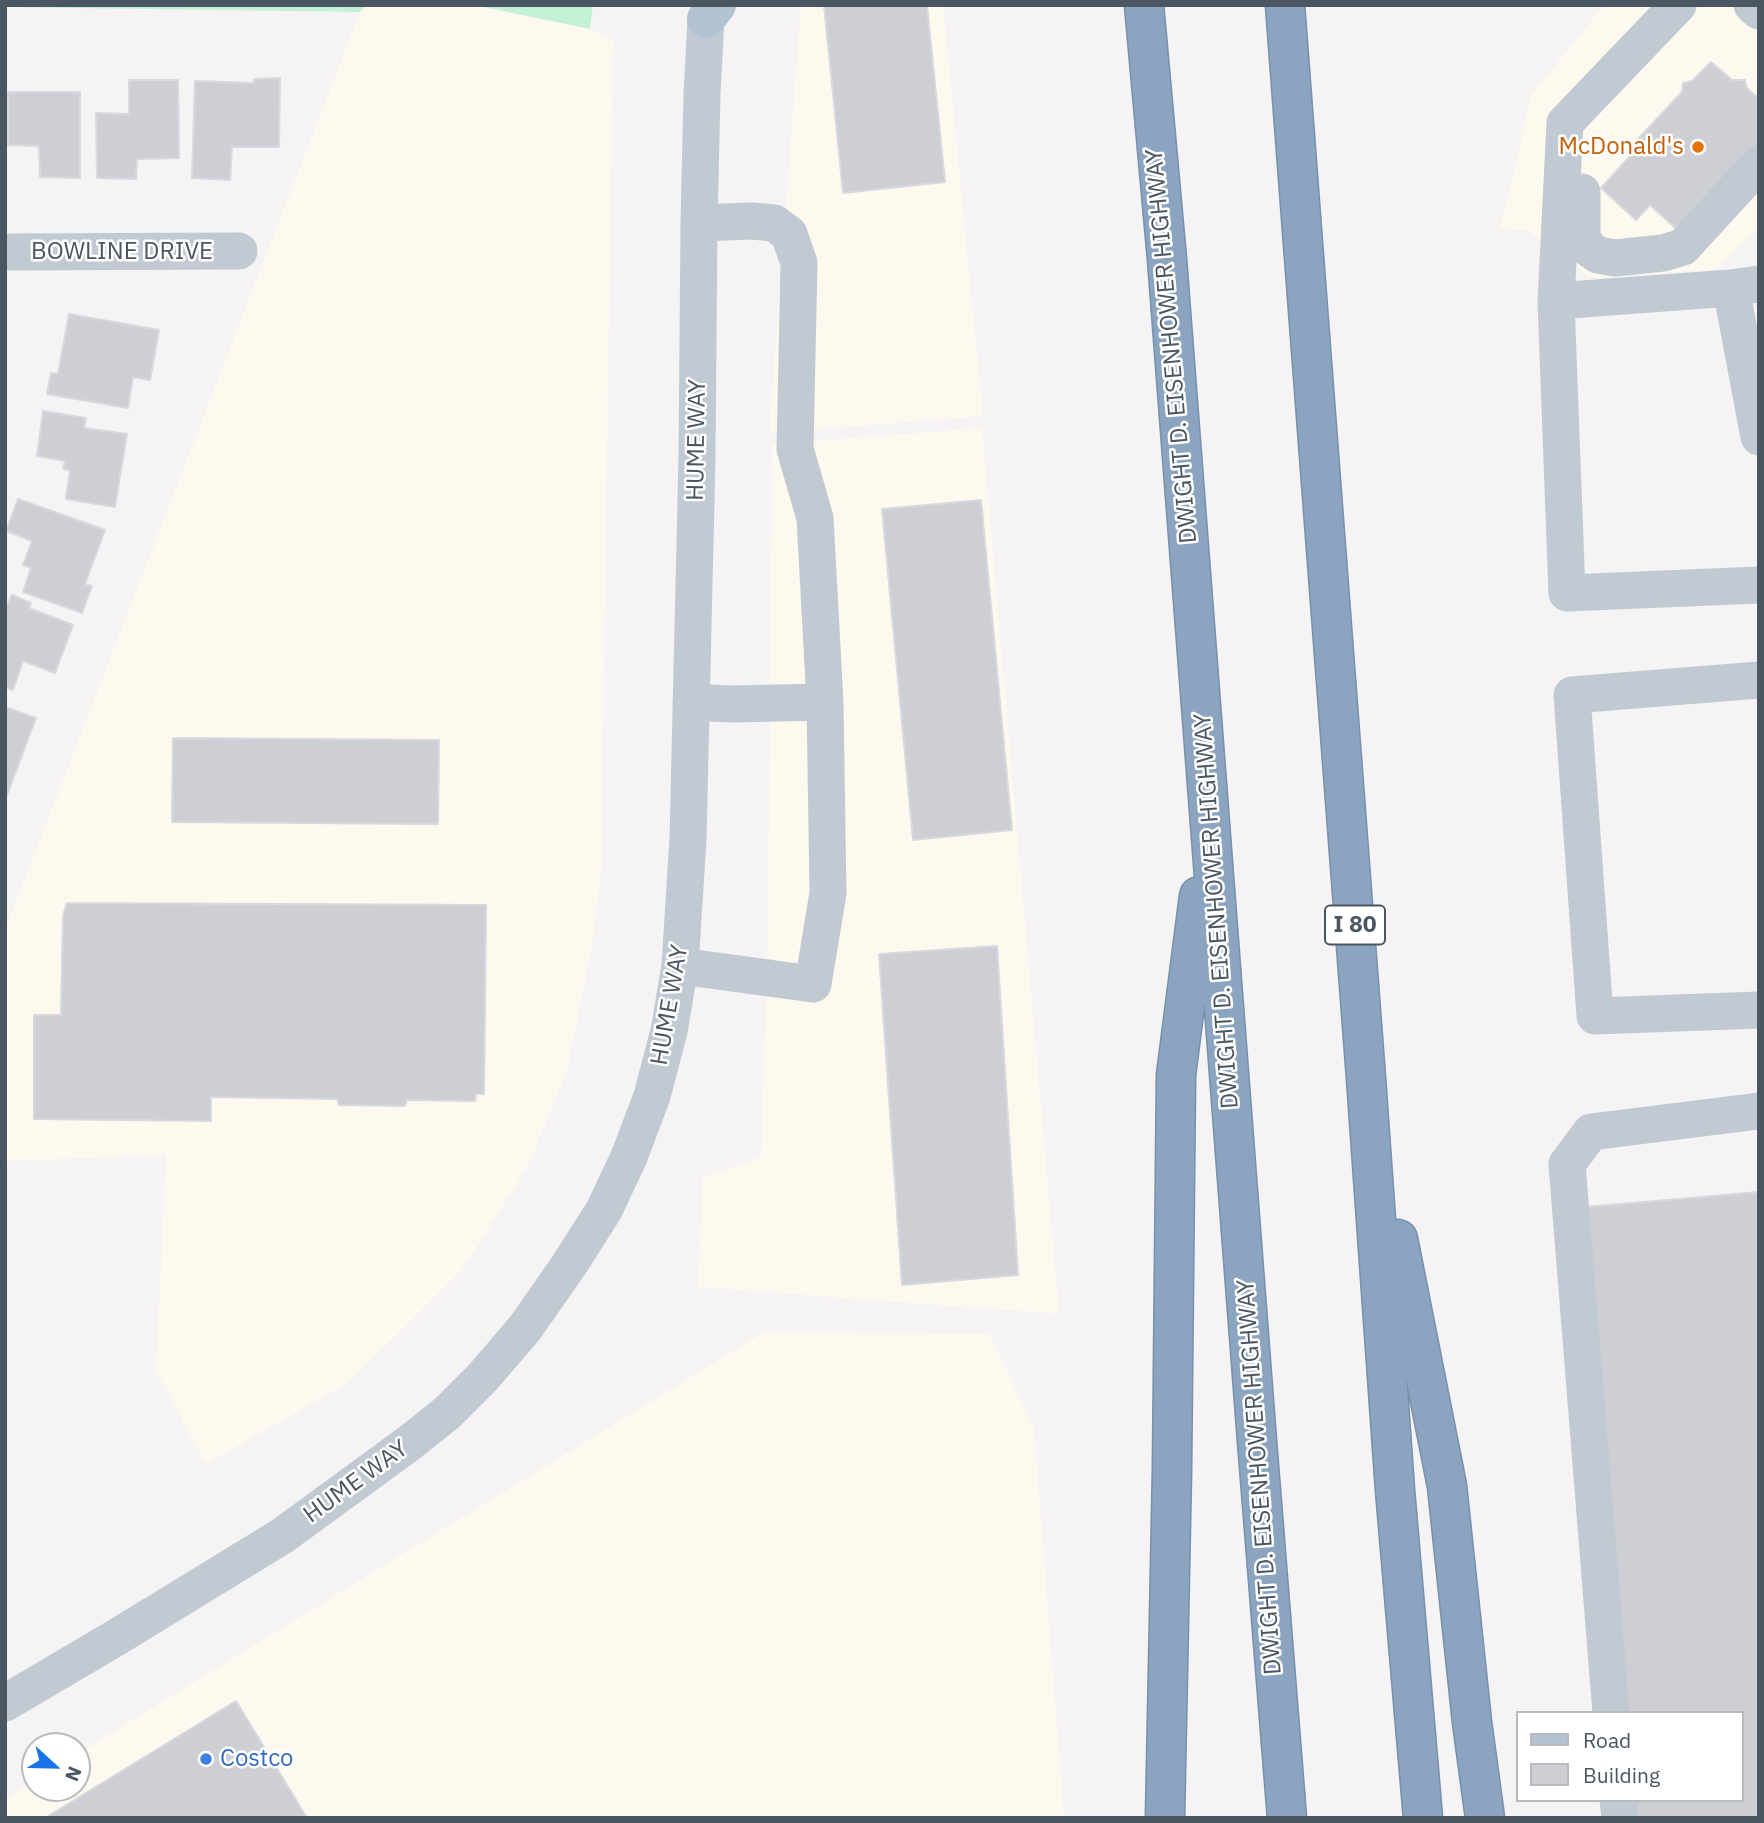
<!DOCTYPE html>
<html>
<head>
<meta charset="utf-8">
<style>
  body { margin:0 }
  #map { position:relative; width:1764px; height:1823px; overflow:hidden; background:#f5f3f3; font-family:"IBM Plex Sans",sans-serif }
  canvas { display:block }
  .frame { position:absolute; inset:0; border:7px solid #4a5661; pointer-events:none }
  .legend { position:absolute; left:1516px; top:1711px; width:228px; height:91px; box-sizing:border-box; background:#fff; border:2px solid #b7bbc0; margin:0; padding:9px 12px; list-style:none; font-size:21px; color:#4a5661 }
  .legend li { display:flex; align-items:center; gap:14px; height:35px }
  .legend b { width:35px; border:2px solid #b7bbc0 }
  .north { position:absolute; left:21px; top:1732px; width:70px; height:70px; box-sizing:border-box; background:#fff; border:2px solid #b7bbc0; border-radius:50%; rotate:112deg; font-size:19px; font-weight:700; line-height:28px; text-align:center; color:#4a5661 }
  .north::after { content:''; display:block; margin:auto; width:24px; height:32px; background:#1a73e8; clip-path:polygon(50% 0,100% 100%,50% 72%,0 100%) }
</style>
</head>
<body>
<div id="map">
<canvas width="1764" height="1823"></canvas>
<div class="frame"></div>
<ul class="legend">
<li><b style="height:9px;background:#b3c2d1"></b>Road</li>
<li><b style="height:19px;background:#cdcfd5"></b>Building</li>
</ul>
<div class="north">N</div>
</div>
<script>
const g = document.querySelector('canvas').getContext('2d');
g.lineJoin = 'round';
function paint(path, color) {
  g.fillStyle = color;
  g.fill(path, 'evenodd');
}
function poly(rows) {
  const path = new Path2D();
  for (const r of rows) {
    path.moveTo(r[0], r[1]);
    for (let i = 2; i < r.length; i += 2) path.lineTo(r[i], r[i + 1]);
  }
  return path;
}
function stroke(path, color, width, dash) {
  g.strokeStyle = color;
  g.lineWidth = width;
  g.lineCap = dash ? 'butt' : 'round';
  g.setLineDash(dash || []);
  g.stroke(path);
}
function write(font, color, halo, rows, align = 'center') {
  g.font = font + ' "IBM Plex Sans",sans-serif';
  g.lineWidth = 5;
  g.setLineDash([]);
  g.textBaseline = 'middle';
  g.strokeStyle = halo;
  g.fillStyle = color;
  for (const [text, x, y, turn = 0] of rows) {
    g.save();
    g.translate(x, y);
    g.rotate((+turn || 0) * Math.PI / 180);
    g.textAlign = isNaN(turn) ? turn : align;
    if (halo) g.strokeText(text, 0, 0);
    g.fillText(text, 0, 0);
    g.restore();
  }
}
const commercial = poly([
  [367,5,474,5,590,29,613,40,601,875,591,952,567,1071,528,1166,463,1269,399,1333,346,1384,206,1464,156,1371,166,1155,5,1161,5,930,360,12],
  [801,5,943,5,983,416,769,433],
  [1604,5,1759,5,1759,226,1717,269,1594,278,1586,275,1528,230,1500,229,1532,94],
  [982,428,1059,1314,698,1287,703,1177,761,1157,768,933,772,444],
  [764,1332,989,1334,1034,1427,1064,1818,5,1818,5,1798,35,1780,35,1788,77,1788,77,1754]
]);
const green = poly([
  [5,5,367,5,360,12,5,7],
  [474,5,593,5,590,29]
]);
const building = poly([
  [824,5,927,5,945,182,843,193,824,5],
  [1711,62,1732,80,1745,80,1746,87,1759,99,1759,151,1683,235,1650,205,1636,220,1601,188,1641,144,1637,140,1682,92,1683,83,1692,81,1711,62],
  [280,78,279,147,232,147,230,180,192,178,195,81,254,83,254,79,280,78],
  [129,80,178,80,179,158,137,159,136,179,97,178,96,113,129,114,129,80],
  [8,92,80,92,80,178,40,177,39,146,8,145,8,92],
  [69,314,159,330,150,380,133,377,128,408,47,394,51,373,58,374,69,314],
  [43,411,86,418,84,428,127,434,115,507,66,499,70,470,63,469,65,461,37,456,43,411],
  [18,499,105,530,85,584,92,586,82,613,23,592,31,568,23,565,32,541,6,531,18,499],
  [981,500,1012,830,913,840,882,509,981,500],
  [12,595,31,603,29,608,73,625,55,673,23,661,13,690,5,687,5,603,8,604,12,595],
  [5,707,36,718,6,798,5,798,5,707],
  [173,738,439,740,438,824,172,822,173,738],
  [67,903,486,905,484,1094,476,1094,475,1101,407,1100,405,1106,339,1105,337,1099,211,1097,211,1121,34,1119,34,1015,61,1015,63,915,67,903],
  [997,946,1018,1275,902,1285,879,954,997,946],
  [1759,1192,1759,1818,1634,1818,1632,1800,1741,1800,1741,1713,1626,1713,1586,1207,1759,1192],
  [236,1701,307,1818,45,1818,236,1701]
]);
const minor = poly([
  [1678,5,1565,123,1556,301,1567,593,1759,585],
  [1752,5,1759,11],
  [1582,192,1582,237,1588,248,1598,255,1615,258,1663,253,1683,247,1759,164],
  [5,252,239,251],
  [1731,288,1759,437],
  [1556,301,1731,288,1759,284],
  [1759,680,1572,695,1595,1016,1759,1010],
  [691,702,731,704,825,702],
  [680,966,813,984,828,893,825,702,815,518,795,449,799,263,789,234,774,223,752,221,699,223],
  [5,1703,117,1637,282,1536,408,1444,447,1413,483,1377,525,1328,569,1265,604,1210,629,1157,652,1096,669,1031,680,966,688,839,697,458,699,223,702,94,706,19,711,5],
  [1611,1713,1567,1164,1591,1132,1759,1111],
  [1618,1800,1620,1818]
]);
const major = poly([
  [706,19,717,5]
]);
const highway = poly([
  [1144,5,1167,259,1257,1441,1287,1818],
  [1285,5,1366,1078,1395,1490,1423,1818],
  [1398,1239,1447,1486,1472,1722,1485,1818],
  [1165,1818,1172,1469,1176,1075,1199,896]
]);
const markers = [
  [1698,147,7,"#e8710a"],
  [206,1759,7,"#3f7fe0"]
];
const shields = [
  [1355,925,60]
];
const shieldNames = [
  ["I 80",1355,925]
];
const foodNames = [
  ["McDonald's",1684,147]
];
const streetNames = [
  ["BOWLINE DRIVE",122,252],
  ["DWIGHT D. EISENHOWER HIGHWAY",1172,346,-95],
  ["HUME WAY",697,440,-89],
  ["DWIGHT D. EISENHOWER HIGHWAY",1217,911,-94],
  ["HUME WAY",670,1005,-80],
  ["DWIGHT D. EISENHOWER HIGHWAY",1260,1477,-94],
  ["HUME WAY",356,1482,-36]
];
const shopNames = [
  ["Costco",220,1759]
];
paint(commercial, '#fdf9ef');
paint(green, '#c3f1d5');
paint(building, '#cdcfd5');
stroke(building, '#d7d9de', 2);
stroke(highway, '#7690ad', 41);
stroke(minor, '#c1cad2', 37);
stroke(major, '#b3c2d1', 38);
stroke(highway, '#8ba5c1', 38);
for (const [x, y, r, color] of markers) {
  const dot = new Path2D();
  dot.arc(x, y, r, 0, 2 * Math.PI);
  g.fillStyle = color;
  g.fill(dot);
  stroke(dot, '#fff', 2.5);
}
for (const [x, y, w] of shields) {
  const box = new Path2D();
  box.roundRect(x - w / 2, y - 19.5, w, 39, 5);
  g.fillStyle = '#fff';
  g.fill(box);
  stroke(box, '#4a5661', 2);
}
write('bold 23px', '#4a5661', null, shieldNames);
write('24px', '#c56008', '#fff', foodNames, 'right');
write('24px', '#4a5661', '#fff', streetNames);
write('24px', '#366cbe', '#fff', shopNames, 'left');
</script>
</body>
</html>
